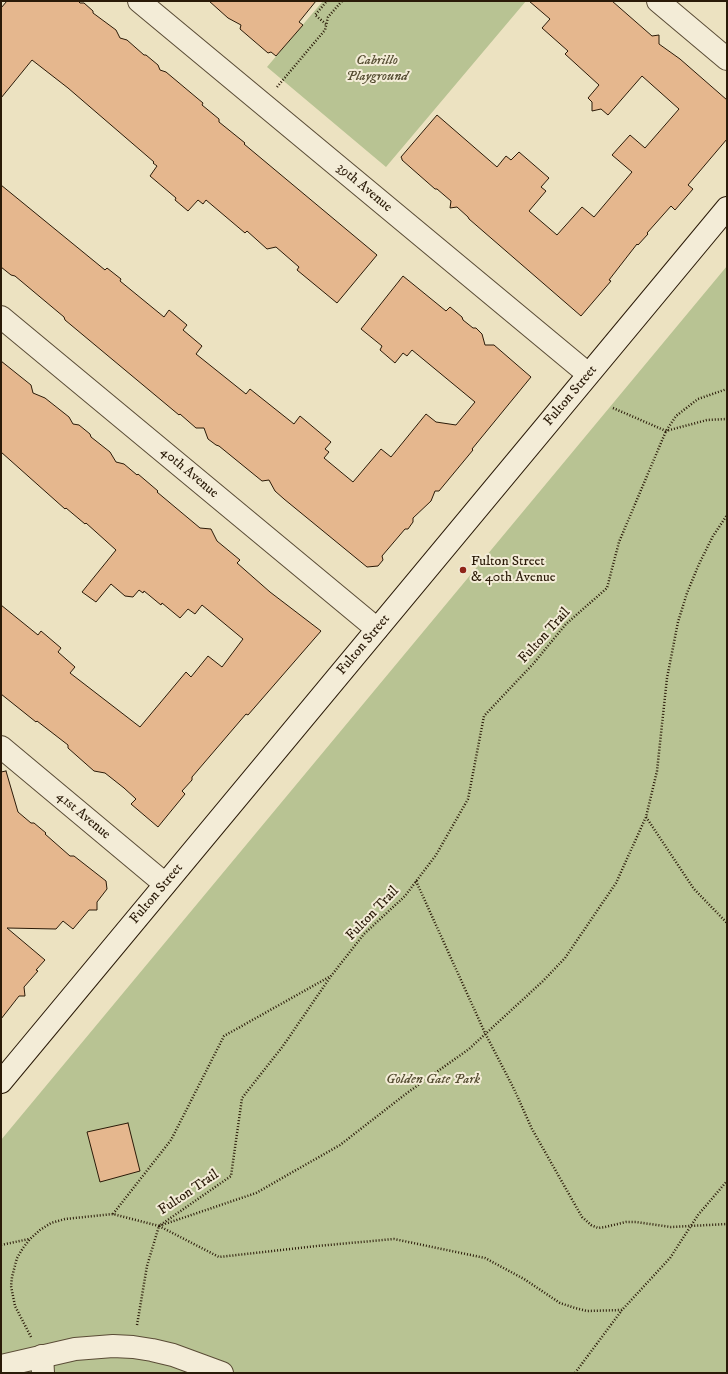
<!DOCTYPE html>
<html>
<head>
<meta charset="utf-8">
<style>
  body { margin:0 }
  #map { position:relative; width:728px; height:1374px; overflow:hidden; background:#ece2c1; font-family:"IM FELL DW Pica",serif }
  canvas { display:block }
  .frame { position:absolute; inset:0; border:2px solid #2a1a08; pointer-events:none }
</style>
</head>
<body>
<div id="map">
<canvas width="728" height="1374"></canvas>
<div class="frame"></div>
</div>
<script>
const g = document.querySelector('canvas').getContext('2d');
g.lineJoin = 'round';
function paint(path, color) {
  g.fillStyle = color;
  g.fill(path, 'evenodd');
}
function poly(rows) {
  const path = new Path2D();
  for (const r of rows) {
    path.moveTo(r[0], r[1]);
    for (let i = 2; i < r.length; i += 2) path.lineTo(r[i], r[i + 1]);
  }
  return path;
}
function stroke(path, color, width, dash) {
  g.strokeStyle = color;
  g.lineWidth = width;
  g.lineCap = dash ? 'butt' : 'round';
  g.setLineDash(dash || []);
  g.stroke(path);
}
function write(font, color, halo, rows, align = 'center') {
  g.font = font + ' "IM FELL DW Pica",serif';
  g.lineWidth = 4;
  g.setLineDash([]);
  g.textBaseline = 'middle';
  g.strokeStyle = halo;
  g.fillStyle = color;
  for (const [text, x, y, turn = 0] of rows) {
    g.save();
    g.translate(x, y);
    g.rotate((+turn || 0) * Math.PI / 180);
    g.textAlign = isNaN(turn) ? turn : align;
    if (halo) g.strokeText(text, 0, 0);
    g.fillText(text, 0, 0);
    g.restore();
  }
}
const green = poly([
  [323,1,526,1,386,167,267,67],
  [727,266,727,1373,1,1373,1,1140]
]);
const building = poly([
  [7,1,78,1,80,3,84,3,93,11,93,13,116,30,120,38,127,40,144,55,146,55,158,65,160,70,166,72,203,103,202,105,219,119,219,122,245,143,244,144,377,255,337,303,297,270,299,267,276,247,267,249,247,231,245,233,206,200,203,204,198,200,188,211,175,200,176,198,150,176,157,166,153,163,154,162,68,88,32,60,1,98,1,8,7,1],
  [209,1,316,1,299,22,303,25,276,56,271,52,268,53,240,29,241,25,228,18,209,1],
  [529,1,612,1,652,36,659,35,659,44,680,59,727,100,727,139,688,185,693,189,675,210,671,206,647,233,648,234,638,245,637,244,609,280,611,281,581,316,469,219,468,217,457,207,450,208,451,201,437,189,435,189,402,160,402,159,401,157,437,115,497,167,506,156,511,160,519,152,549,178,541,187,546,191,529,211,557,235,582,207,594,217,632,172,612,155,630,135,645,148,679,109,642,76,608,115,601,109,592,111,592,102,588,98,599,85,565,54,568,51,542,28,550,19,529,1],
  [1,185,105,270,107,268,121,279,120,281,164,317,169,310,187,325,183,330,202,346,196,354,246,394,250,389,294,424,300,416,331,442,325,449,329,452,324,458,353,482,381,449,391,457,426,414,436,422,456,425,475,402,412,350,407,356,403,353,395,363,380,350,382,346,361,329,403,276,446,311,450,307,462,317,463,320,473,328,476,328,482,334,485,345,494,345,531,377,472,449,473,450,439,491,435,491,431,501,413,518,413,522,408,529,405,529,382,556,383,560,378,566,367,567,284,499,275,491,269,480,262,481,219,446,216,445,208,439,204,428,196,428,180,414,179,415,65,320,64,317,15,276,11,275,1,267,1,185],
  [1,361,31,385,33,393,45,398,69,417,73,424,79,425,90,434,91,437,110,452,116,462,124,464,137,475,138,474,158,491,157,492,200,528,211,529,217,541,240,560,237,563,270,592,321,631,248,715,246,714,192,777,192,780,182,791,185,794,158,827,131,804,136,799,124,788,105,773,94,771,77,756,68,748,68,745,37,721,36,722,1,694,1,605,38,635,41,631,61,648,58,652,75,667,70,673,140,727,186,672,191,677,208,656,222,667,243,639,202,605,195,614,188,609,180,618,162,603,161,605,144,591,143,593,139,590,133,597,125,596,111,584,96,602,82,592,116,550,86,523,85,524,66,508,65,509,1,452,1,361],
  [6,771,18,812,31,823,34,823,46,833,45,834,70,856,74,856,106,881,107,889,97,902,97,910,89,910,73,929,63,921,56,929,7,928,45,960,36,970,38,971,24,987,25,996,19,996,1,1019,1,772,6,771],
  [128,1123,140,1171,100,1182,87,1132,128,1123]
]);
const path = poly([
  [326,24,315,15,327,1],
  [277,87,325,30,328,17,342,1],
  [613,408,666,431,707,420,727,419],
  [646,817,694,889,727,923],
  [416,881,485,1033,514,1089,532,1129,582,1217,591,1225,598,1228,605,1227,626,1222,636,1222,671,1227,727,1224],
  [113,1214,171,1140,224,1036,329,977],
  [159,1226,219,1257,317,1246,394,1239,485,1258,524,1279,560,1303,575,1308,587,1311,622,1310,670,1258,698,1215,727,1181],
  [1,1245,29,1239],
  [137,1325,147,1266,159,1226,256,1193,340,1145,407,1093,469,1049,543,981,565,958,616,883,646,817,657,771,667,678,678,622,687,593,699,564,713,536,727,515],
  [31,1337,15,1306,11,1286,12,1277,17,1258,23,1248,30,1239,40,1230,51,1223,65,1219,113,1214,159,1226,231,1176,242,1098,283,1046,331,976,364,934,405,896,436,855,468,799,484,716,533,664,566,624,607,588,619,542,666,431,676,416,698,399,727,389],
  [575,1373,622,1310]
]);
const minor = poly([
  [139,1,588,374],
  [658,1,727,59],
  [1,317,377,629],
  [1,747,165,884],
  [42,1356,43,1373]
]);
const tertiary = poly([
  [1,1366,75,1349,113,1346,133,1347,152,1350,173,1355,222,1373]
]);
const secondary = poly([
  [1,1082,727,208]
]);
const markers = [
  [463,570,4,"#8f2418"]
];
const parkNames = [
  ["Cabrillo",377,61],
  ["Playground",377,77],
  ["Golden Gate Park",433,1080]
];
const streetNames = [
  ["39th Avenue",364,188,40],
  ["Fulton Street",571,396,-50],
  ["40th Avenue",189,473,40],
  ["Fulton Trail",545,636,-48],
  ["Fulton Street",364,645,-50],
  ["41st Avenue",83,816,40],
  ["Fulton Street",157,894,-50],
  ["Fulton Trail",373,914,-46],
  ["Fulton Trail",189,1193,-34]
];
const poiNames = [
  ["Fulton Street",471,562],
  ["& 40th Avenue",471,578]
];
paint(green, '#b8c393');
paint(building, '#e5b78e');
stroke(building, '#2a1a08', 1);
stroke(minor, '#5a4c36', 24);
stroke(tertiary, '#5a4c36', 24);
stroke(secondary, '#2a1a08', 24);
stroke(path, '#2a1a08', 2.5, [1, 2]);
stroke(minor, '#f3ecd7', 22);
stroke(tertiary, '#f3ecd7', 22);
stroke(secondary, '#f3ecd7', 22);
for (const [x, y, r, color] of markers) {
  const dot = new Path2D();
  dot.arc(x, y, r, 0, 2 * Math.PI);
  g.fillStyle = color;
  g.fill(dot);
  stroke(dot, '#f3ecd7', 1.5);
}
write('italic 14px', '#554d32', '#f3ecd7', parkNames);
write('14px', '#2a1a08', '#f3ecd7', streetNames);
write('14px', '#2a1a08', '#f3ecd7', poiNames, 'left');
</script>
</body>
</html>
